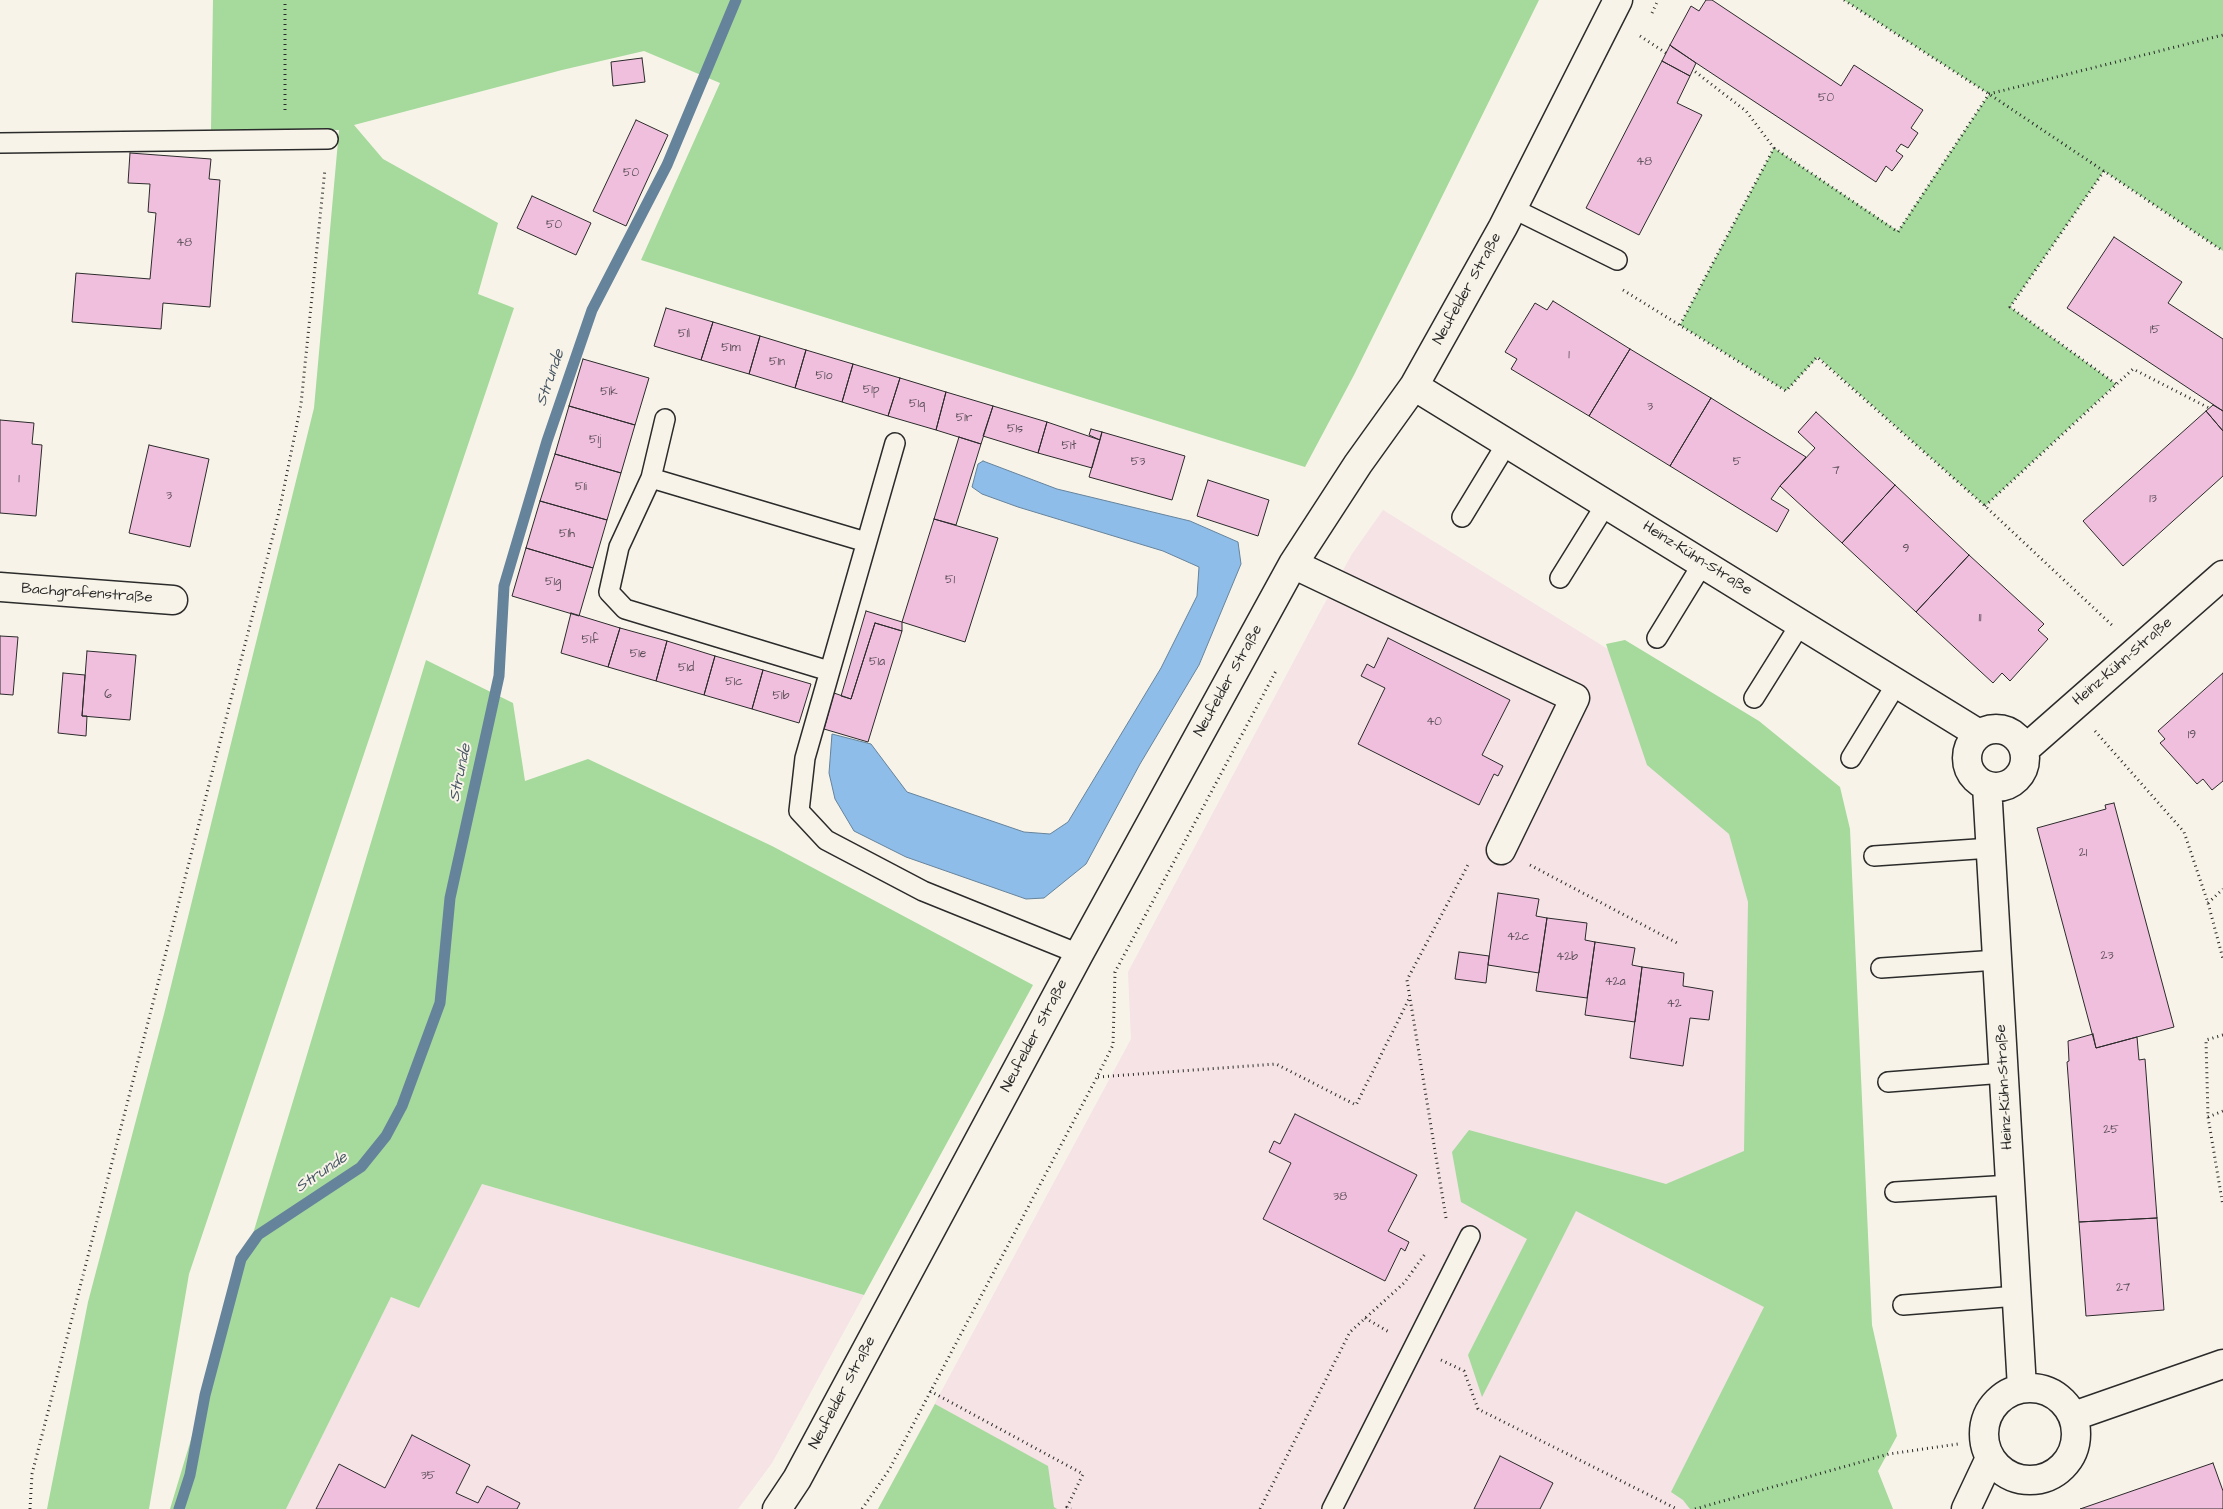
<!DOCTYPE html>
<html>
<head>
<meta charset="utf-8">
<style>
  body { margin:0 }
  canvas { display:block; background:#f7f3e8 }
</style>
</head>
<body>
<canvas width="2223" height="1509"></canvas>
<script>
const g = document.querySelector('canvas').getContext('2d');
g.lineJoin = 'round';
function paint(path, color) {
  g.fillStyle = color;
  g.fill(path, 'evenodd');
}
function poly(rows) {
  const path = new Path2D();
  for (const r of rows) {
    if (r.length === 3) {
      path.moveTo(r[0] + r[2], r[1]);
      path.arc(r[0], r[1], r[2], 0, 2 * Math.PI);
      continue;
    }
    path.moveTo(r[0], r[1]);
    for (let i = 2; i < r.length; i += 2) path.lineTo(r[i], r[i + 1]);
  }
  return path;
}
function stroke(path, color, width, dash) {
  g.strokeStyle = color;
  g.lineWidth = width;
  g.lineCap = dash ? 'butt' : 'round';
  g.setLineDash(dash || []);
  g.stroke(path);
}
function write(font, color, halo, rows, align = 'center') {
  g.font = font + ' "Architects Daughter",sans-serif';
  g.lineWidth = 4;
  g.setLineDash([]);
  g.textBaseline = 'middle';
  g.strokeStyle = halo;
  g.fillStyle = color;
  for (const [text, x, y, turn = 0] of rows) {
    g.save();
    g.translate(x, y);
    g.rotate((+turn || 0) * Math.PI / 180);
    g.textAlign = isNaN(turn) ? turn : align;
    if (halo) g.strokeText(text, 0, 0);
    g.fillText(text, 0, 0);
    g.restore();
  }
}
const built = poly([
  [1383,510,1813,776,1865,1509,878,1509,1131,1039,1128,972,1320,612,1352,554],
  [482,1184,864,1295,772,1463,738,1509,286,1509,391,1297,419,1308]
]);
const green = poly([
  [213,0,1539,0,1354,375,1305,467,641,260,720,83,644,51,562,70,354,125,383,159,498,223,478,294,514,308,189,1274,149,1509,47,1509,88,1302,164,1014,314,408,339,130,211,130],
  [1844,0,2223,0,2223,251,2104,171,2010,307,2116,384,1985,506,1818,357,1786,391,1680,325,1774,148,1898,231,1989,94],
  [1625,640,1759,721,1840,787,1850,829,1872,1325,1897,1436,1878,1471,1893,1509,1690,1509,1683,1500,1671,1492,1764,1307,1576,1211,1482,1397,1468,1355,1527,1239,1461,1202,1452,1152,1469,1130,1666,1184,1744,1151,1748,902,1729,834,1647,765,1606,644],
  [426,660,513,703,525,781,588,759,772,846,1033,985,864,1295,482,1184,419,1308,391,1297,286,1509,170,1509],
  [935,1404,1048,1466,1054,1507,1057,1509,878,1509]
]);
const water = poly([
  [983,461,1057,489,1190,521,1238,542,1241,564,1199,665,1140,764,1086,864,1044,898,1026,899,906,857,854,831,835,799,829,773,832,734,871,744,907,792,1024,832,1050,834,1068,822,1161,668,1197,596,1199,567,1163,551,1018,507,982,494,972,487,978,464,983,461]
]);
const stream = poly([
  [179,1509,190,1475,205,1395,241,1259,258,1235,361,1167,386,1136,402,1106,440,1003,450,898,499,676,504,586,547,441,592,310,667,165,736,0]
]);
const building = poly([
  [1706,0,1712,0,1841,86,1854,65,1923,110,1911,128,1918,133,1908,148,1901,144,1896,151,1903,156,1892,171,1886,166,1876,182,1672,47,1670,45,1691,6,1699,11,1706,0],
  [1670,45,1696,63,1690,76,1662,61,1670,45],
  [642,58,645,82,613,86,611,62,642,58],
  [1662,61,1690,76,1677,103,1702,115,1639,235,1586,208,1662,61],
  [636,120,668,135,626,226,593,211,636,120],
  [130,153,211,159,209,179,220,180,210,307,163,303,161,329,72,322,76,273,150,279,156,213,148,212,150,184,128,183,130,153],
  [532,196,591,223,576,255,517,228,532,196],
  [2114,237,2182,282,2168,303,2223,339,2223,411,2067,308,2114,237],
  [1553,301,1630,349,1589,416,1511,369,1517,359,1505,352,1535,303,1547,310,1553,301],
  [666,308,713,322,701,360,654,346,666,308],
  [713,322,760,336,749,374,701,360,713,322],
  [760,336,806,350,795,388,749,374,760,336],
  [1630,349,1711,398,1670,466,1589,416,1630,349],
  [806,350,853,364,842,402,795,388,806,350],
  [583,359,649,378,635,425,569,406,583,359],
  [853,364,900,378,888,416,842,402,853,364],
  [900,378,946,392,936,430,888,416,900,378],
  [946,392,993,406,981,444,936,430,946,392],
  [1711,398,1806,457,1780,486,1771,499,1789,510,1777,532,1670,466,1711,398],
  [2213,405,2223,411,2223,431,2206,411,2213,405],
  [569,406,635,425,621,473,555,454,569,406],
  [993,406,1047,422,1038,453,983,436,993,406],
  [2206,411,2223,431,2223,476,2123,566,2083,521,2206,411],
  [1816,412,1895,485,1842,543,1780,486,1815,448,1798,432,1816,412],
  [0,420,34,423,32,444,42,445,36,516,0,513,0,420],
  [1047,422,1100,440,1092,468,1038,453,1047,422],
  [1091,429,1102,432,1100,440,1089,435,1091,429],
  [1102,432,1185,456,1172,500,1089,477,1102,432],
  [959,437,981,444,956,525,934,519,959,437],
  [149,445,209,459,190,547,129,533,149,445],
  [555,454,621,473,607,520,540,501,555,454],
  [1208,480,1269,500,1258,536,1197,516,1208,480],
  [1895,485,1969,555,1916,612,1842,543,1895,485],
  [540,501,607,520,593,568,526,548,540,501],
  [934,519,998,538,965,642,902,622,934,519],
  [526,548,593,568,579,616,512,596,526,548],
  [1969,555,2044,624,2038,630,2048,639,2010,681,2002,673,1993,683,1916,612,1969,555],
  [866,611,902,622,902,631,875,623,851,699,841,696,866,611],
  [571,613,620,628,608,667,561,653,571,613],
  [875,623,902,631,868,742,824,729,834,693,851,699,875,623],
  [620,628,667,641,656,681,608,667,620,628],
  [0,636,18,637,13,695,0,694,0,636],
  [1388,638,1510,700,1482,755,1503,766,1498,776,1494,774,1479,805,1358,744,1385,688,1361,676,1367,664,1374,668,1388,638],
  [667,641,715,656,704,695,656,681,667,641],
  [87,651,136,655,130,720,82,716,87,651],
  [715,656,763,670,752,709,704,695,715,656],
  [763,670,811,684,799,723,752,709,763,670],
  [63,673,85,675,82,716,87,716,86,736,58,733,63,673],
  [2223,673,2223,781,2212,790,2203,779,2197,784,2160,743,2165,739,2158,731,2223,673],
  [2114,803,2174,1027,2096,1048,2037,828,2106,809,2105,805,2114,803],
  [1498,893,1539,899,1536,916,1547,918,1539,973,1488,965,1498,893],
  [1547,918,1587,923,1585,940,1595,942,1587,998,1536,991,1547,918],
  [1595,942,1635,948,1632,965,1642,967,1635,1022,1585,1015,1595,942],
  [1459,952,1489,956,1486,983,1455,979,1459,952],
  [1642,967,1684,973,1683,986,1713,991,1709,1020,1690,1018,1683,1066,1630,1058,1642,967],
  [2093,1034,2096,1048,2137,1037,2139,1060,2145,1059,2157,1218,2079,1222,2067,1062,2069,1061,2068,1041,2093,1034],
  [1295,1114,1417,1175,1388,1231,1409,1242,1405,1251,1401,1248,1385,1281,1263,1219,1291,1163,1269,1152,1274,1141,1280,1144,1295,1114],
  [2157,1218,2164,1310,2086,1316,2079,1222,2157,1218],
  [412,1435,470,1465,456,1493,478,1503,487,1486,520,1503,517,1509,316,1509,339,1464,385,1488,412,1435],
  [1500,1456,1553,1483,1540,1509,1474,1509,1500,1456],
  [2213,1463,2223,1491,2223,1509,2080,1509,2213,1463]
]);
const path = poly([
  [1844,0,1989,94,2223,251],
  [1652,13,1658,0],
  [1640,36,1666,53],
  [285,110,285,0],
  [1774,148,1898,232,1989,94,2223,35],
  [2104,171,2010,307,2116,384],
  [1623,290,1786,391,1817,357,1985,506,2114,627],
  [1680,325,1774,148,1746,111,1693,70],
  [1985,506,2133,369,2209,408],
  [2095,731,2184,832,2208,903,2223,959],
  [1530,865,1679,944],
  [2208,903,2223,889],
  [2223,1035,2206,1040,2208,1117,2223,1206],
  [1098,1077,1276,1064,1356,1105,1410,997],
  [2208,1117,2223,1111],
  [1446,1218,1407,980,1469,863],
  [1365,1318,1389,1332],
  [1441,1360,1464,1371,1478,1409,1677,1509],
  [930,1391,1083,1474,1067,1507,1071,1509],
  [30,1509,32,1474,279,512,301,404,325,169],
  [862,1509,889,1470,1097,1077,1113,1045,1115,972,1277,669],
  [1260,1509,1350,1332,1404,1283,1425,1254],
  [1695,1509,1889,1454,1958,1444]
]);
const service = poly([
  [0,143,328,139],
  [1512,208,1617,260],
  [665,419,651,478,619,547,609,592,625,609,829,671],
  [895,443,805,758,799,811,826,840,923,891,1079,954],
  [651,478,866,542],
  [1462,517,1507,443],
  [1560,578,1606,504],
  [1657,638,1703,563],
  [1754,698,1801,623],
  [1851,758,1897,683],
  [1874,856,1991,848],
  [1881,968,1997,960],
  [1888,1082,2004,1073],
  [1895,1192,2011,1185],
  [1903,1305,2017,1296],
  [1332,1509,1470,1236]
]);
const minor = poly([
  [1414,386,1979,734],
  [1293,564,1575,698,1501,850],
  [0,587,173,600],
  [1996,758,29],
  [2024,750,2223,575],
  [1987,786,2022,1388],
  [2030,1434,46],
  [2074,1416,2223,1364],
  [777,1509,797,1479,1079,954,1293,564,1358,464,1414,386,1503,227,1618,0],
  [1966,1509,1990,1458]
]);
const numberNames = [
  ["50",1826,98],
  ["48",1644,162],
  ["50",631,173],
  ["50",554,225],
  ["48",184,243],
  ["15",2155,330],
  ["51l",684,334],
  ["51m",731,348],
  ["1",1569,355],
  ["51n",777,362],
  ["51o",824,376],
  ["51p",871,390],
  ["51k",609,392],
  ["51q",917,404],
  ["3",1650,407],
  ["51r",964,418],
  ["51s",1015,429],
  ["51j",595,440],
  ["51t",1069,446],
  ["53",1138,462],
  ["5",1737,462],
  ["7",1836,471],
  ["1",19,479],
  ["51i",581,487],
  ["3",169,496],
  ["13",2153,499],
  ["51h",567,534],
  ["9",1906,549],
  ["51",950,580],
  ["51g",553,582],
  ["11",1980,618],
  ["51f",590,640],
  ["51e",638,654],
  ["51a",877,662],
  ["51d",686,668],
  ["51c",734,682],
  ["6",108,695],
  ["51b",781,696],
  ["40",1434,722],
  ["19",2192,735],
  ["21",2083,853],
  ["42c",1518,937],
  ["23",2107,956],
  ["42b",1567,957],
  ["42a",1615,982],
  ["42",1674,1004],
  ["25",2111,1130],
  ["38",1340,1197],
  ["27",2123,1288],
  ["35",428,1476]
];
const streetNames = [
  ["Neufelder Straße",1468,289,-61],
  ["Heinz-Kühn-Straße",1697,559,32],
  ["Bachgrafenstraße",87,594,4],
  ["Heinz-Kühn-Straße",2123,662,-41],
  ["Neufelder Straße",1229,681,-61],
  ["Neufelder Straße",1035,1036,-62],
  ["Heinz-Kühn-Straße",2005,1087,-93],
  ["Neufelder Straße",843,1393,-62]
];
const waterNames = [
  ["Strunde",551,378,-71],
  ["Strunde",461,773,-78],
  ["Strunde",322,1173,-34]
];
paint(built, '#f5e3e5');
paint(green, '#a5da9c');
paint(water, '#8dbde8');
stroke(water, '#66839c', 1);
stroke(stream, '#66839c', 11);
paint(building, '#f1bfde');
stroke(building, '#2b2b2b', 1);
stroke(service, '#2b2b2b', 22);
stroke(minor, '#2b2b2b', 31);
stroke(path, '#2b2b2b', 3, [1, 4]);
stroke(service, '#f7f3e8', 19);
stroke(minor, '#f7f3e8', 28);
write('12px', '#5c5058', null, numberNames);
write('15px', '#2b2b2b', '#f7f3e8', streetNames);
write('italic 16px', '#485764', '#f7f3e8', waterNames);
</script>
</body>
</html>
